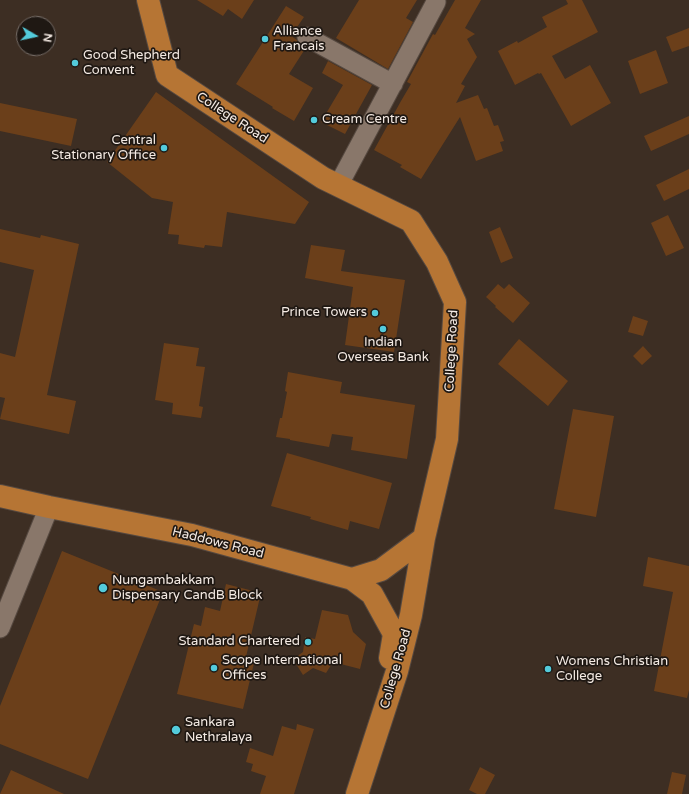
<!DOCTYPE html>
<html>
<head>
<meta charset="utf-8">
<style>
  body { margin:0 }
  #map { position:relative; width:689px; height:794px; overflow:hidden; background:#3d2e23; font-family:"Varela Round",sans-serif }
  canvas { display:block }
  .north { position:absolute; left:16px; top:16px; width:40px; height:40px; box-sizing:border-box; background:#1f1813; border:1px solid #756c67; border-radius:50%; rotate:99deg; font-size:11px; font-weight:700; line-height:16px; text-align:center; color:#f5ebe4 }
  .north::after { content:''; display:block; margin:auto; width:14px; height:18px; background:#53cbdb; clip-path:polygon(50% 0,100% 100%,50% 72%,0 100%) }
</style>
</head>
<body>
<div id="map">
<canvas width="689" height="794"></canvas>
<div class="north">N</div>
</div>
<script>
const g = document.querySelector('canvas').getContext('2d');
g.lineJoin = 'round';
function paint(path, color) {
  g.fillStyle = color;
  g.fill(path, 'evenodd');
}
function poly(rows) {
  const path = new Path2D();
  for (const r of rows) {
    path.moveTo(r[0], r[1]);
    for (let i = 2; i < r.length; i += 2) path.lineTo(r[i], r[i + 1]);
  }
  return path;
}
function stroke(path, color, width, dash) {
  g.strokeStyle = color;
  g.lineWidth = width;
  g.lineCap = dash ? 'butt' : 'round';
  g.setLineDash(dash || []);
  g.stroke(path);
}
function write(font, color, halo, rows, align = 'center') {
  g.font = font + ' "Varela Round",sans-serif';
  g.lineWidth = 3.5;
  g.setLineDash([]);
  g.textBaseline = 'middle';
  g.strokeStyle = halo;
  g.fillStyle = color;
  for (const [text, x, y, turn = 0] of rows) {
    g.save();
    g.translate(x, y);
    g.rotate((+turn || 0) * Math.PI / 180);
    g.textAlign = isNaN(turn) ? turn : align;
    if (halo) g.strokeText(text, 0, 0);
    g.fillText(text, 0, 0);
    g.restore();
  }
}
const building = poly([
  [197,0,254,0,242,19,228,9,223,16],
  [359,0,417,0,406,18,413,22,388,69,336,38],
  [455,0,481,0,465,28,475,34,467,39,477,57,461,84,465,86,456,103,478,95,484,109,487,108,494,126,498,125,504,141,500,142,503,151,476,161,460,117,421,179,400,167,402,165,374,150,401,101,411,84,407,82,433,34,435,35],
  [566,0,582,0,598,32,552,56,565,79,590,65,611,103,571,126,541,73,539,74,538,73,515,85,498,51,517,41,518,43,547,27,542,17,568,4],
  [286,6,304,17,291,36,297,40,298,43,305,49,289,74,313,88,294,121,272,108,273,107,236,84],
  [689,28,689,46,672,52,666,37],
  [656,50,668,83,640,94,628,61],
  [328,61,372,85,345,134,321,122,343,85,322,73],
  [156,92,309,202,295,224,227,212,222,247,205,245,204,248,178,244,179,235,168,234,173,202,152,198,107,162],
  [0,103,77,119,71,146,0,131],
  [689,116,689,134,651,151,644,136],
  [689,169,689,189,664,201,656,185],
  [668,215,684,248,666,256,651,223],
  [500,227,513,258,501,263,489,232],
  [0,229,40,238,41,235,79,244,47,395,76,401,69,434,0,419,5,398,0,397,0,353,15,357,34,270,0,262],
  [311,245,345,250,341,271,405,280,394,352,345,345,353,287,305,278],
  [498,284,504,289,509,284,530,303,513,323,495,307,496,306,486,297],
  [633,316,648,321,643,336,628,332],
  [519,339,568,381,548,406,498,364],
  [164,343,199,348,196,366,205,367,199,406,203,407,201,418,172,414,173,403,155,400],
  [643,346,652,356,642,365,633,356],
  [288,372,342,382,340,393,415,405,407,459,351,450,353,437,332,434,329,447,290,440,290,439,276,437,280,418,282,418,287,392,285,391],
  [573,409,614,416,596,517,554,509],
  [287,453,392,483,379,529,350,521,348,530,310,519,311,517,271,506],
  [62,551,163,592,88,779,0,744,0,706],
  [648,557,689,566,689,690,687,698,654,691,673,592,643,586],
  [226,584,261,593,245,661,254,663,243,709,177,694,194,624,201,626,205,607,220,611],
  [322,610,348,615,353,632,366,644,360,669,333,662,326,673,313,668,303,675,293,659,303,652,305,637,315,639],
  [297,724,314,729,294,794,260,794,266,776,251,771,253,764,246,762,250,748,273,756,282,726,296,730],
  [480,767,495,775,485,794,477,794,469,790],
  [11,770,64,794,0,794],
  [672,772,686,775,682,794,667,794]
]);
const minor = poly([
  [307,37,393,84],
  [338,186,436,2],
  [0,628,49,507]
]);
const major = poly([
  [148,0,167,75,323,178,411,221,437,262,455,302,447,439,424,538,411,615,397,671,357,794],
  [0,496,49,507,192,535,352,579,381,570,424,538],
  [352,579,372,594,394,634,390,658]
]);
const markers = [
  [265,39,4,"#53cbdb"],
  [75,63,4,"#53cbdb"],
  [314,120,4,"#53cbdb"],
  [164,148,4,"#53cbdb"],
  [375,313,4,"#53cbdb"],
  [383,329,4,"#53cbdb"],
  [103,588,5,"#53cbdb"],
  [308,642,4,"#53cbdb"],
  [214,668,4,"#53cbdb"],
  [548,669,4,"#53cbdb"],
  [176,730,5,"#53cbdb"]
];
const poiNames = [
  ["Alliance",273,32],
  ["Francais",273,47],
  ["Good Shepherd",83,56],
  ["Convent",83,71],
  ["Cream Centre",322,120],
  ["Central",156,141,"right"],
  ["Stationary Office",156,156,"right"],
  ["Prince Towers",367,313,"right"],
  ["Indian",383,343,"center"],
  ["Overseas Bank",383,358,"center"],
  ["Nungambakkam",112,581],
  ["Dispensary CandB Block",112,596],
  ["Standard Chartered",300,642,"right"],
  ["Scope International",222,661],
  ["Offices",222,676],
  ["Womens Christian",556,662],
  ["College",556,677],
  ["Sankara",185,723],
  ["Nethralaya",185,738]
];
const streetNames = [
  ["College Road",232,118,33],
  ["College Road",452,351,-87],
  ["Haddows Road",218,543,14],
  ["College Road",396,669,-74]
];
paint(building, '#6b3f1a');
stroke(minor, '#564940', 21);
stroke(major, '#564940', 24);
stroke(minor, '#89776a', 19);
stroke(major, '#b67534', 22);
for (const [x, y, r, color] of markers) {
  const dot = new Path2D();
  dot.arc(x, y, r, 0, 2 * Math.PI);
  g.fillStyle = color;
  g.fill(dot);
  stroke(dot, '#1f1813', 1.5);
}
write('13px', '#f5ebe4', '#1f1813', poiNames, 'left');
write('13px', '#f5ebe4', '#1f1813', streetNames);
</script>
</body>
</html>
